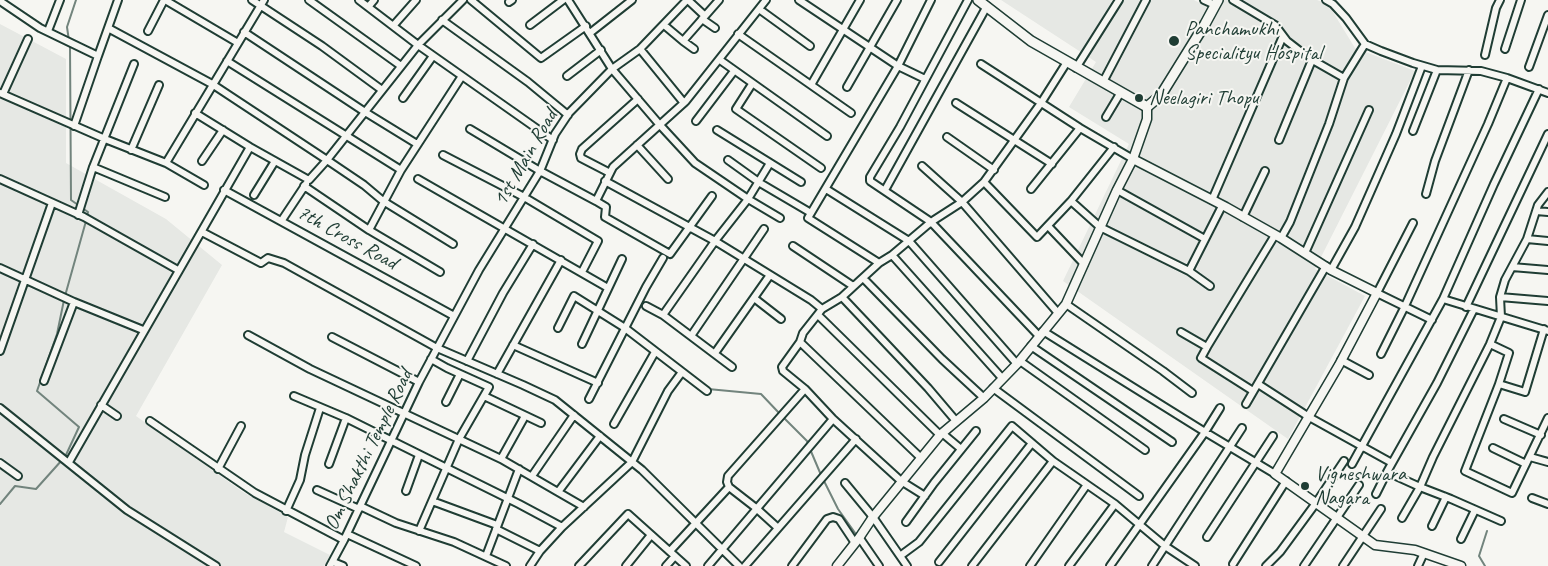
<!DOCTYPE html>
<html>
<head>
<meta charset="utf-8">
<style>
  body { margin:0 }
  canvas { display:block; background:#f6f6f2 }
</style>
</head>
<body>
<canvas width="1548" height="566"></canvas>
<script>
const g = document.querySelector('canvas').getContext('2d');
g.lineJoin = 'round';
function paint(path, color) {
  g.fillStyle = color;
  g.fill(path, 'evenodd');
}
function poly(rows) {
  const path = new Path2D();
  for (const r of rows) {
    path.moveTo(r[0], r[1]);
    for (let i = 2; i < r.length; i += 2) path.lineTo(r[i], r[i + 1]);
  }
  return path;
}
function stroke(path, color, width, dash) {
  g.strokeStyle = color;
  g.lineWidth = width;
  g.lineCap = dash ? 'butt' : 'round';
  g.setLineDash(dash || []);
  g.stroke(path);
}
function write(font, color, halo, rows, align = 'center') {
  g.font = font + ' Caveat,sans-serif';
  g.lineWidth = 4;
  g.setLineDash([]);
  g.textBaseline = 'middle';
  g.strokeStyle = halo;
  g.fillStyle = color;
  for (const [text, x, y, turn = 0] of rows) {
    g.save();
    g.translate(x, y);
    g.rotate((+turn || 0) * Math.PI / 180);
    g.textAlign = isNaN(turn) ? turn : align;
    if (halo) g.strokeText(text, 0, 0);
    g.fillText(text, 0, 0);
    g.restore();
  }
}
const built = poly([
  [1001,0,1194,0,1217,12,1224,0,1317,0,1328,4,1355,48,1415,71,1315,269,1365,296,1288,439,1063,281,1129,144,1069,107,1096,62],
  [0,24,66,59,66,163,166,219,222,265,136,416,243,492,288,517,284,532,330,555,324,566,0,566]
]);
const stream = poly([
  [69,41,67,27,76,0],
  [70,46,71,200,88,212,87,216],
  [65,296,86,221],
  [64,300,57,334,37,391,79,427,65,457],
  [708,389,761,394,780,414],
  [783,417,807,441,808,445],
  [810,449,821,475],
  [823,479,838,509,858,537],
  [0,504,15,486,36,489,62,460],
  [1485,566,1479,556,1487,531]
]);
const minor = poly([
  [165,0,238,43],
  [252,0,322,46,382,90],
  [309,0,401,66],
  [359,0,418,45,553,140],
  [471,0,541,58,586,26],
  [568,0,612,69,659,124,695,163,748,199,780,218],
  [688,0,705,16],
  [799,0,898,66,925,79],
  [968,0,900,127,870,177,870,181,931,222,1039,336],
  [1204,0,1215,5],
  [1233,0,1275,25,1287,41,1309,58,1344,78,1365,44],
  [1326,0,1333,4,1346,18,1365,44,1381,51,1413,63,1437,70,1481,71,1507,78,1548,93],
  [0,1,40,28,98,56,118,0],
  [509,2,512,0],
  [368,7,374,0],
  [759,9,810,46],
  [702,19,715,28],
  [442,20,528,82,568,115],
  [530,25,563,0],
  [664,25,683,41,719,0],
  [393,26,416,0],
  [108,28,212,84,327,160,364,185,383,201,453,244],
  [48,31,60,0],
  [148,31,164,0],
  [244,32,365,112,417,144],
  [590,33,632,0],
  [738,34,851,113],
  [683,41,694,49],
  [640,49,684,103],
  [1505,49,1521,0],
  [1485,55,1496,8,1500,0],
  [720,60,827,136],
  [227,61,401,170],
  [981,64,1080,128,1133,159],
  [1529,67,1548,15],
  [1076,68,1119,0],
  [567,76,601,50],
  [1103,82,1146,0],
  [752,84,736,109,821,168],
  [811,85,860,0],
  [847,87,897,0],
  [0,93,105,139,166,163,204,185],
  [3,94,28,39],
  [403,98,433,56],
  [956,103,1052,164],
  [195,113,250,147,309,180,327,160,418,45,463,0],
  [1106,117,1121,92],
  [696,121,734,71],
  [74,126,98,56],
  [470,129,540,171,596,201,613,167,686,101,766,0],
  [717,130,801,182],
  [1413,131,1437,70],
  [947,137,994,170],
  [1279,140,1312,60],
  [637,145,668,179],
  [131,150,159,85],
  [443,155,524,197,598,241,582,272],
  [728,160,760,183,811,213],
  [202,161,223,130],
  [166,163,264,0],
  [922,166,962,202,1058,313],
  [93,167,165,197],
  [610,173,581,158,580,154,582,149,638,99],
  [0,179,84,217,178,270],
  [418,179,608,288],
  [605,181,715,241,811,300,822,309],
  [984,182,1037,237,1071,201,1100,227,1189,271,1210,286],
  [304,186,369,230,440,272],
  [826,189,909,241,1017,364],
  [1031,189,1080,128],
  [224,190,454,316],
  [885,190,987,6],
  [1117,190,1205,239],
  [1426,194,1435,161,1469,70],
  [254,195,275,161],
  [1212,200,1283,36],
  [596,201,606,207,605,217,670,254,712,196],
  [1071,201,1114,147],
  [1536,211,1548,212],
  [78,215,93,167,134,64],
  [1243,217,1265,171],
  [282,220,306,184],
  [1413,223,1377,293,1432,320],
  [1048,226,1084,264],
  [369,230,401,170,462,76],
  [202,232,261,263,268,258,284,263,437,348,523,385,555,400,642,470,739,566],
  [1281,238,1290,222,1329,124,1344,78],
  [1527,239,1548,241],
  [793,246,853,286],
  [1305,253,1369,110],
  [892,255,1002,378],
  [879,263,808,218,898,66,931,0],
  [1512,267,1548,270],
  [0,268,74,302,143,330],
  [1331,270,1355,227,1396,134,1422,66],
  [1189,271,1222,206],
  [864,279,942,359,984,398],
  [842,297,928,388,956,421],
  [1500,297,1548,301],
  [754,298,781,319],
  [1443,299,1494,184,1539,89],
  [1066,304,1163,371,1192,393],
  [646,306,663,315,732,367],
  [1466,307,1548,134],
  [663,315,715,241,748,199,770,163],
  [818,315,940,435],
  [558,328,574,296,625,328,707,391],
  [1043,331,1205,432,1275,474],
  [1181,332,1207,347,1201,358,1253,391],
  [248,335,310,369,501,459,558,492,600,436],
  [691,336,764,229],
  [332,337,419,382],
  [800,342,921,458],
  [582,344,622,259],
  [1490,344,1509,353,1499,384,1465,471,1512,493,1548,418],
  [513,345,598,383],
  [1031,346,1172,442],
  [1207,347,1275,235],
  [0,351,52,203],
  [715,353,770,275],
  [1381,354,1405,306,1488,124,1507,78],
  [1341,360,1369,375],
  [467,361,503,293,533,244],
  [1020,361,1145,450],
  [497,374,561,260],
  [44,381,74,302],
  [1258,384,1309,417,1392,463,1387,472,1420,487,1451,499,1501,521],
  [1499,384,1525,392,1544,329],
  [993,388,1139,496],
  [294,396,346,418,519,504,562,527,632,462,668,391,682,372],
  [484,396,541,423],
  [589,399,646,287,663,258],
  [446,402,460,374],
  [1246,404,1326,266],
  [101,405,117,416],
  [0,408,127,510,216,566],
  [1504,419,1541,435],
  [150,421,255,493,344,540],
  [614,424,655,352],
  [942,433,961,449],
  [1493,448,1526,464],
  [1530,457,1548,462],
  [501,459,525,416],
  [69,462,250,147],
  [0,463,18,476],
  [1392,463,1437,383,1474,309],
  [329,464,346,418],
  [1352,464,1443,299,1548,331],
  [218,469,241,426],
  [532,476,574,415],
  [845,483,873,517,907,566],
  [729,487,756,508,778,528],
  [317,490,359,509],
  [406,491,419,455],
  [558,492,584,507],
  [1376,494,1387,472],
  [925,496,901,481,833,419,805,389,783,371,782,367,800,342,803,333,822,309,842,297,879,263,892,255,931,222,962,202,984,182,1041,103,1067,62],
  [1532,498,1548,504],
  [432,501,497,525],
  [360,506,396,523,454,542,506,566],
  [286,511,300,480,305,455,320,408],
  [1402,518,1420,487,1433,457,1490,344,1501,317,1500,297,1505,280,1527,239,1538,205,1548,192],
  [906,522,934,483,976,431],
  [1432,526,1446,497],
  [496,529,540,551,530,566],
  [419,531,459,439,489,387,447,368,431,359],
  [347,534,416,566],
  [859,537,879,566],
  [1207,537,1273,436],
  [1461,539,1475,510],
  [540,551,562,527],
  [670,551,729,487,727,482,728,476,805,389],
  [486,556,519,469],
  [900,556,919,542,1012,426,1053,461,1115,504,1165,546,1195,566],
  [333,562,343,566],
  [939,562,1032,443],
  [1233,564,1286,481],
  [330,566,344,540,419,382,479,270,540,171,555,134,569,113,612,69,640,49,687,0],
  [579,566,628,514,686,566],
  [626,566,651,535],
  [666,566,675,556],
  [708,566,833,419],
  [745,566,856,439],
  [792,566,827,519,833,517,839,519,855,543],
  [972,566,1053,461],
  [1030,566,1086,486],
  [1069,566,1115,504],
  [1110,566,1205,432,1220,408],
  [1152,566,1242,428],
  [1266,566,1280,552,1316,503,1344,461],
  [1304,566,1359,485],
  [1343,566,1381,509],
  [1418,566,1424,553]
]);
const tertiary = poly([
  [1147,107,1147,119,1133,159,1226,207,1281,238,1331,270,1377,293,1339,365,1275,474,1375,545,1415,550,1461,566],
  [837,566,859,538,873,517,940,435,984,398,1017,364,1066,304,1117,190,1133,159]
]);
const secondary = poly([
  [978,0,1031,41,1147,107,1161,95,1205,24,1218,0]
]);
const markers = [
  [1174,41,6,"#1f3d34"],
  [1139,98,5,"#1f3d34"],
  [1305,486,5,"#1f3d34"]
];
const poiNames = [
  ["Panchamukhi",1185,29],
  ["Specialityu Hospital",1185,53],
  ["Neelagiri Thopu",1149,98],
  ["Vigneshwara",1315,474],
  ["Nagara",1315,498]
];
const streetNames = [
  ["1st Main Road",526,158,-60],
  ["7th Cross Road",347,238,29],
  ["Om Shakthi Temple Road",369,450,-64]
];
paint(built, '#e6e8e4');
stroke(stream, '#72847d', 2);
stroke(minor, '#1f3d34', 10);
stroke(tertiary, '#1f3d34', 11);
stroke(secondary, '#1f3d34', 12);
stroke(minor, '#f6f6f2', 6);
stroke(tertiary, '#f6f6f2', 8);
stroke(secondary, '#f6f6f2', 9);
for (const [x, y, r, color] of markers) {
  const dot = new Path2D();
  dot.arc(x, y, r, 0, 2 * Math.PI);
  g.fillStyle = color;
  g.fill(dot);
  stroke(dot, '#f6f6f2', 2);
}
write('21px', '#1f3d34', '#f6f6f2', poiNames, 'left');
write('21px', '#1f3d34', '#f6f6f2', streetNames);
</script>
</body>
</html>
